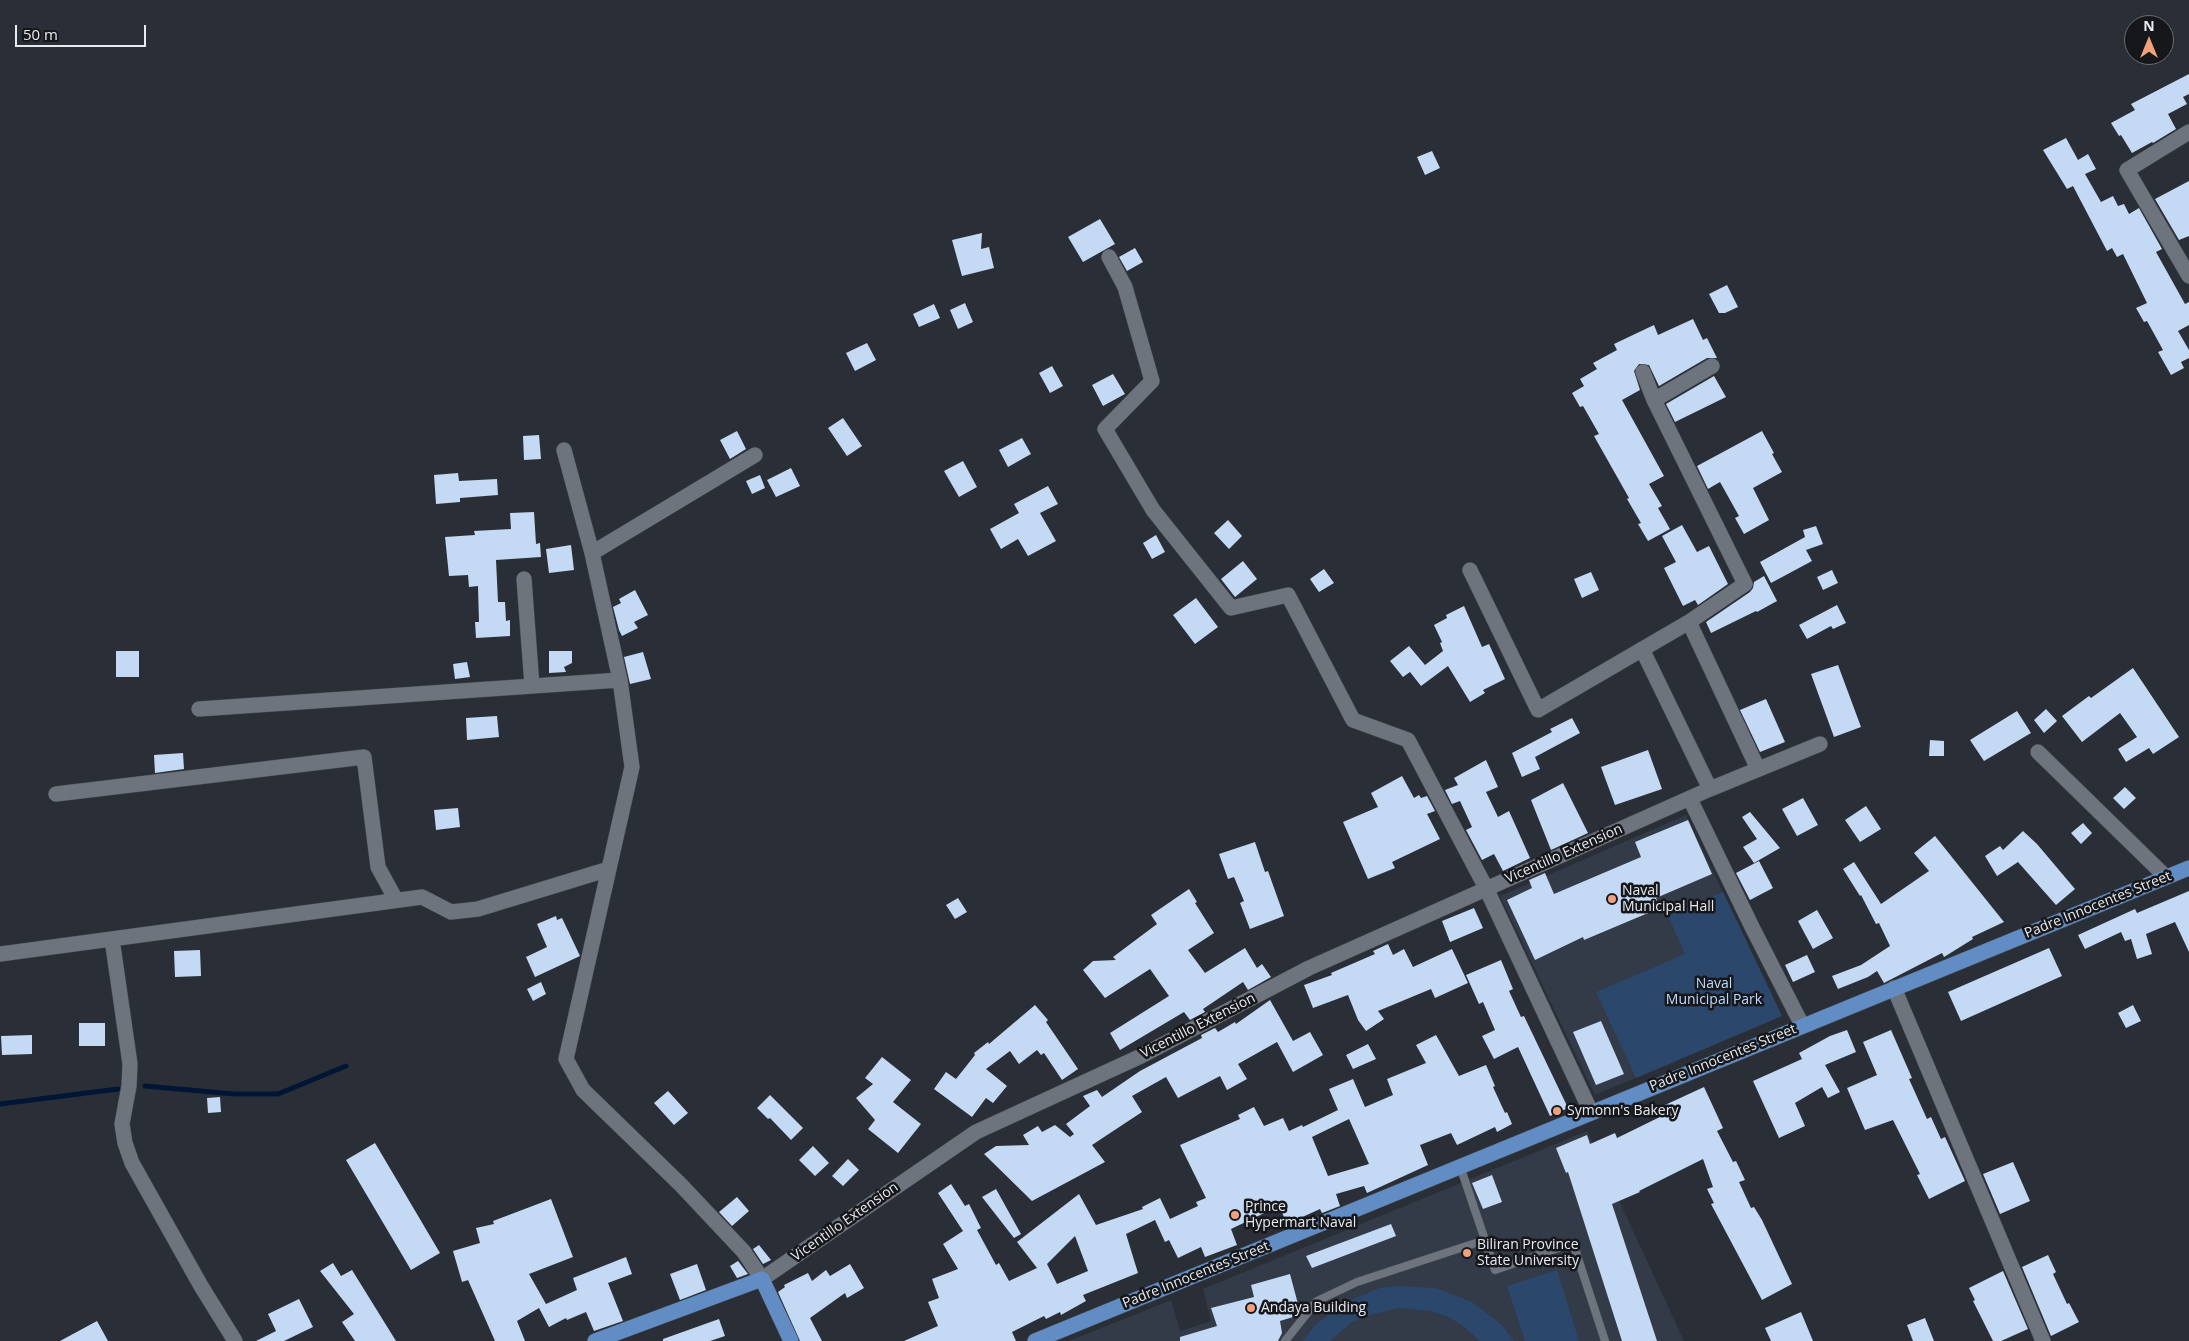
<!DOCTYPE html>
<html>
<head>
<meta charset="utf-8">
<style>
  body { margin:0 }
  #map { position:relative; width:2189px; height:1341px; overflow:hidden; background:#2a2f37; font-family:"Open Sans",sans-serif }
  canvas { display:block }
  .north { position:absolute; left:2124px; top:15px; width:50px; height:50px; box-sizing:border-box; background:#15171b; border:1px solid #696c70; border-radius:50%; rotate:0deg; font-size:14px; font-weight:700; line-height:20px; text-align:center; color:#e7ebf0 }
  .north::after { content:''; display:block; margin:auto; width:18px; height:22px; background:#f1a17c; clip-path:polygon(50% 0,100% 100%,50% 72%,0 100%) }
  .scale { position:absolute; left:15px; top:25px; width:131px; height:22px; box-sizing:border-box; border:2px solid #e7ebf0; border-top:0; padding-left:6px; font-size:15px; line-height:18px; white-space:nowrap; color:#e7ebf0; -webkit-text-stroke:4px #15171b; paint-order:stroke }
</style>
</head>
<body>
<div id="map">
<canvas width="2189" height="1341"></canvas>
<div class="north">N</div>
<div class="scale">50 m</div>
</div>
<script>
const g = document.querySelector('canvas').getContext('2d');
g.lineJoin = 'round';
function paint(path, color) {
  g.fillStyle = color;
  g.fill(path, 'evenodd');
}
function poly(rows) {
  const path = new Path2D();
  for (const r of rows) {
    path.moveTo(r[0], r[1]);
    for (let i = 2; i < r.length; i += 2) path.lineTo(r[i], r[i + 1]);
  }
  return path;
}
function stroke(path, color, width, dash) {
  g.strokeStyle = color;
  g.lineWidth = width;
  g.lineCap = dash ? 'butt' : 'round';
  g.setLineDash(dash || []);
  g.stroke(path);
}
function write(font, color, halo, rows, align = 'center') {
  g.font = font + ' "Open Sans",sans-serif';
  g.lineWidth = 5;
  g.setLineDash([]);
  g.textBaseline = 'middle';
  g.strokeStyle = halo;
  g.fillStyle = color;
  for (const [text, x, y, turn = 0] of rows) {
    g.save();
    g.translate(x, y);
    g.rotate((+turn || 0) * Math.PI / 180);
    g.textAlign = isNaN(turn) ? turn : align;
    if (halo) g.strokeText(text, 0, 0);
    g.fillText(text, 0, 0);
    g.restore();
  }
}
const built = poly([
  [1686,815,1782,1016,1595,1095,1500,896],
  [1587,1131,1684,1341,1069,1341,1171,1300,1180,1331,1211,1321,1203,1289]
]);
const green = poly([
  [1723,892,1782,1016,1636,1078,1596,992,1685,954,1668,916],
  [1557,1270,1579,1341,1525,1341,1507,1286],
  [1398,1286,1436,1288,1472,1302,1502,1325,1514,1341,1480,1341,1462,1325,1448,1317,1432,1311,1399,1308,1366,1316,1351,1323,1330,1341,1303,1341,1314,1326,1344,1303,1379,1288]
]);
const stream = poly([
  [145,1086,234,1094,278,1094,346,1066],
  [0,1104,118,1089]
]);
const building = poly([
  [2189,74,2189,94,2183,97,2187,104,2168,114,2176,129,2153,143,2152,142,2132,153,2121,135,2119,136,2111,123,2135,110,2131,104],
  [2066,138,2078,160,2088,154,2096,169,2085,174,2101,202,2113,196,2118,206,2124,204,2129,214,2139,208,2162,249,2156,252,2185,304,2189,302,2189,325,2178,331,2189,350,2189,358,2181,362,2184,368,2171,375,2158,352,2163,350,2147,321,2144,322,2136,308,2147,303,2123,254,2117,257,2112,248,2107,251,2073,186,2067,189,2043,150],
  [1432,151,1440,168,1425,175,1417,157],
  [2189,181,2189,236,2179,240,2155,199],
  [1100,219,1115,244,1083,262,1068,237],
  [982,233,981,249,989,247,994,268,962,276,952,240],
  [1135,248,1143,262,1127,271,1119,257],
  [1727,285,1738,307,1725,313,1719,313,1709,294],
  [965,303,973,322,958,329,950,310],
  [934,304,940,318,919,327,913,314],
  [1693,319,1703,340,1707,338,1717,358,1707,358,1659,386,1649,365,1639,364,1634,371,1640,390,1622,400,1664,476,1649,484,1662,506,1658,508,1670,529,1648,541,1638,524,1641,523,1627,499,1629,498,1594,436,1599,434,1583,406,1580,407,1572,393,1584,386,1580,379,1597,369,1593,363,1617,350,1614,344,1654,325,1658,335],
  [867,343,876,360,855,371,846,353],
  [1052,366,1063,386,1050,393,1039,373],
  [1113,374,1125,394,1103,406,1092,385],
  [1714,376,1726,397,1675,422,1666,404],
  [843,418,862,446,847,456,828,428],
  [737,431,746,449,730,459,720,440],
  [1762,431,1774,453,1772,454,1782,472,1753,488,1769,520,1744,534,1735,518,1739,516,1720,482,1708,489,1697,466],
  [539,435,541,459,524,460,523,436],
  [1022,438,1031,454,1008,467,999,450],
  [963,461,977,487,959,497,944,471],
  [791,468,800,486,776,497,767,480],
  [458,473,459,481,497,479,498,495,460,498,460,502,436,504,434,475],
  [760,475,765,488,752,494,746,481],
  [1048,486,1058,504,1040,513,1056,541,1028,556,1018,539,1001,549,990,529,1019,513,1014,504],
  [534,512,536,544,540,543,541,557,496,560,498,602,505,602,506,621,510,620,510,636,476,638,475,622,479,622,478,586,469,587,468,575,449,576,445,537,475,535,474,531,511,529,510,513],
  [1228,520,1242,536,1229,549,1214,533],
  [1682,525,1697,552,1709,546,1728,584,1698,605,1695,600,1683,606,1664,568,1676,562,1662,536],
  [1816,526,1823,544,1806,550,1812,561,1771,583,1760,562,1805,537,1803,530],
  [1156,535,1165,552,1152,559,1143,543],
  [571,545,574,570,549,573,546,549],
  [1243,561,1257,579,1235,597,1221,579],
  [1324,569,1334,583,1319,592,1310,579],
  [1832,570,1838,583,1823,590,1817,577],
  [1591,572,1599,590,1582,598,1574,579],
  [1764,576,1777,601,1757,612,1756,611,1711,633,1706,622,1750,592,1753,588,1754,582],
  [635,590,648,615,634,622,638,628,622,636,619,630,613,607,621,603,619,599],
  [1196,598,1218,627,1195,644,1173,615],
  [1837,605,1846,623,1833,629,1831,626,1807,639,1799,625],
  [1464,606,1482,647,1489,644,1505,679,1483,690,1485,693,1470,702,1448,666,1421,686,1410,672,1403,677,1390,661,1409,646,1425,665,1443,651,1440,643,1442,642,1434,625,1447,618,1446,615],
  [116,651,139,651,139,677,116,677],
  [549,651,572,651,572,663,564,667,566,672,549,673],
  [643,652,651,679,630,684,624,657],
  [467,662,470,677,455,679,453,664],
  [1838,665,1861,727,1834,737,1811,674],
  [2133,668,2179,737,2153,754,2149,748,2126,762,2118,749,2137,737,2120,713,2082,742,2062,716,2089,696,2091,698],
  [1766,699,1785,742,1760,752,1740,710],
  [2046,709,2057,721,2044,733,2034,720],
  [2017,711,2031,733,1984,761,1970,740],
  [497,716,499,737,467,740,466,718],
  [1572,718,1580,733,1535,757,1540,769,1522,777,1512,753,1552,732,1550,729],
  [1930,740,1944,741,1944,756,1929,756],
  [1648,750,1662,789,1615,805,1601,767],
  [183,753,184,769,155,773,154,755],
  [1486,760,1498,787,1486,792,1498,817,1509,811,1530,858,1503,871,1494,854,1482,860,1466,830,1472,827,1460,801,1452,804,1445,790,1458,785,1454,778],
  [1402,776,1414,798,1419,795,1421,798,1427,796,1435,811,1427,814,1440,839,1392,862,1395,868,1368,879,1343,822,1378,807,1371,793],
  [1563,783,1588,833,1551,850,1531,800],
  [2125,787,2136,798,2124,809,2113,798],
  [1803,798,1818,825,1797,836,1782,809],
  [1866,806,1881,829,1860,842,1845,820],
  [458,808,460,827,436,830,434,810],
  [1750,812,1780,848,1754,863,1743,847,1757,839,1742,817],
  [1688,820,1712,874,1656,898,1660,908,1584,940,1583,937,1535,960,1507,900,1532,888,1529,880,1545,873,1554,894,1641,857,1635,842],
  [2083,823,2092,833,2081,844,2071,833],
  [2023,831,2037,844,2075,889,2056,905,2018,862,1997,876,1985,856,2000,846,2003,850],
  [1935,836,2004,922,1972,937,1973,939,1944,957,1942,953,1884,983,1877,971,1868,977,1838,989,1832,976,1861,965,1890,946,1879,923,1876,924,1861,895,1860,896,1843,869,1854,862,1881,904,1929,871,1914,853],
  [1255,842,1265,872,1268,871,1284,916,1250,929,1240,903,1244,901,1234,877,1228,879,1219,854],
  [1759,861,1773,888,1750,900,1736,873],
  [1189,889,1197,902,1195,903,1214,933,1188,950,1205,973,1245,948,1257,968,1262,964,1271,977,1248,990,1243,982,1203,1009,1205,1012,1190,1020,1184,1012,1120,1050,1110,1033,1169,996,1150,969,1105,998,1083,970,1093,961,1116,960,1113,957,1157,924,1151,915],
  [2189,891,2189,952,2175,922,2146,934,2152,954,2137,959,2131,939,2125,941,2121,932,2085,949,2078,935,2135,909,2137,913],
  [958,898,967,912,955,919,946,905],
  [1474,908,1483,928,1450,942,1442,921],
  [1817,910,1833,938,1813,949,1798,921],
  [556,916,557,920,562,918,580,956,535,977,526,957,547,947,537,924],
  [1388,944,1393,955,1404,949,1413,967,1452,949,1468,983,1435,998,1431,989,1378,1011,1384,1019,1366,1031,1358,1020,1348,995,1313,1008,1304,985,1332,975,1331,973,1375,954,1373,951],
  [2049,948,2062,976,1961,1021,1948,992],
  [200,950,201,976,175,977,174,951],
  [1807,955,1815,972,1793,982,1785,965],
  [1501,960,1513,989,1509,991,1521,1017,1524,1016,1568,1108,1550,1116,1518,1047,1494,1059,1482,1036,1495,1030,1483,1002,1479,1004,1466,975],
  [541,982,546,994,533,1001,527,989],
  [1270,1000,1293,1041,1310,1032,1323,1055,1293,1072,1277,1042,1238,1064,1247,1079,1227,1090,1220,1076,1178,1098,1166,1077,1132,1096,1142,1112,1092,1145,1105,1162,1032,1201,984,1154,996,1146,1029,1145,1023,1135,1038,1126,1042,1132,1055,1125,1070,1137,1074,1134,1066,1124,1090,1106,1083,1096,1097,1090,1102,1097,1140,1071,1202,1038,1201,1035,1215,1028,1218,1032,1235,1022,1236,1024],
  [1035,1005,1048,1020,1046,1022,1078,1069,1062,1080,1044,1053,1041,1055,1037,1050,1019,1064,1010,1051,986,1069,1007,1086,993,1103,986,1098,972,1117,934,1089,946,1072,956,1079,975,1055,974,1053,988,1042,989,1044],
  [2133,1005,2141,1021,2126,1028,2118,1013],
  [1601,1021,1624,1074,1596,1085,1573,1032],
  [79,1023,105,1023,105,1046,79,1046],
  [1847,1030,1856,1052,1825,1065,1840,1092,1828,1098,1822,1087,1795,1103,1805,1126,1779,1138,1753,1081,1802,1059,1799,1053,1830,1036],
  [1891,1030,1912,1078,1909,1079,1927,1119,1931,1117,1941,1139,1945,1137,1965,1181,1929,1199,1917,1175,1920,1174,1893,1120,1865,1130,1847,1088,1877,1075,1863,1042],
  [32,1035,32,1054,2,1055,1,1036],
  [1436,1035,1459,1076,1486,1065,1495,1086,1493,1087,1505,1113,1507,1112,1512,1124,1497,1132,1495,1127,1457,1145,1451,1133,1420,1145,1428,1165,1367,1193,1364,1186,1336,1194,1340,1206,1322,1213,1320,1209,1287,1224,1279,1206,1231,1229,1237,1245,1205,1257,1201,1247,1178,1258,1169,1240,1165,1242,1155,1220,1126,1234,1138,1273,1083,1295,1086,1301,1061,1315,1060,1312,1046,1319,1044,1316,1012,1332,1016,1341,904,1341,938,1326,928,1302,939,1298,932,1279,958,1269,943,1244,963,1231,938,1193,951,1184,965,1206,969,1204,981,1228,977,1230,996,1265,999,1263,1009,1281,1037,1268,1017,1242,1079,1194,1096,1225,1143,1209,1142,1207,1160,1198,1170,1219,1198,1206,1196,1202,1206,1198,1180,1145,1240,1119,1238,1115,1254,1107,1264,1126,1283,1118,1289,1131,1302,1125,1303,1127,1338,1110,1329,1089,1353,1079,1365,1107,1393,1095,1387,1079,1426,1063,1416,1045],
  [1349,1119,1369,1164,1328,1176,1312,1137],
  [1075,1236,1088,1271,1057,1284,1047,1264],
  [1368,1044,1376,1059,1353,1069,1346,1055],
  [882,1057,911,1080,893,1102,921,1124,898,1153,868,1129,875,1120,856,1098,873,1084,865,1078],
  [1704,1087,1723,1128,1717,1131,1733,1162,1736,1161,1745,1180,1739,1182,1751,1208,1754,1207,1762,1220,1792,1284,1762,1300,1711,1204,1714,1203,1707,1189,1713,1187,1703,1159,1639,1191,1640,1192,1612,1204,1657,1341,1622,1341,1568,1172,1566,1173,1556,1148,1587,1135,1590,1144,1615,1133,1617,1138,1668,1113,1665,1105],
  [668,1091,688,1113,674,1125,654,1103],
  [770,1095,803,1128,791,1140,770,1118,768,1119,757,1108],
  [220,1097,221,1112,208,1113,207,1098],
  [375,1143,440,1253,411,1270,346,1160],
  [813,1146,829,1163,815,1176,799,1160],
  [848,1159,859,1170,843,1186,832,1176],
  [2013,1162,2030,1201,2000,1214,1983,1174],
  [1492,1175,1502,1202,1483,1209,1472,1183],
  [996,1189,1021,1234,1014,1238,982,1197],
  [737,1197,749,1211,732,1226,719,1212],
  [551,1199,573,1257,529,1274,546,1304,577,1290,573,1278,626,1257,632,1274,608,1283,623,1321,594,1331,586,1312,567,1320,566,1318,549,1327,539,1308,517,1321,525,1341,495,1341,468,1280,462,1282,453,1251,480,1243,476,1228,494,1224,493,1221],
  [1391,1224,1396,1236,1312,1268,1306,1256],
  [759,1245,771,1260,763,1264,753,1249],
  [2048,1255,2056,1272,2053,1274,2067,1304,2069,1303,2079,1322,2051,1336,2022,1267],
  [738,1261,748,1274,737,1278,730,1266],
  [333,1263,341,1276,352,1270,396,1341,355,1341,342,1322,354,1314,320,1271],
  [697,1264,706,1290,680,1300,670,1274],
  [850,1264,864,1288,847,1298,845,1293,810,1318,822,1341,800,1341,778,1292,785,1287,784,1285,808,1273,812,1281,826,1270,830,1276],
  [2003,1271,2028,1329,2001,1341,1993,1341,1973,1301,1975,1300,1969,1288],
  [1290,1274,1298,1304,1289,1307,1293,1317,1280,1321,1282,1333,1278,1341,1180,1341,1180,1337,1217,1326,1211,1308,1254,1297,1251,1285],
  [299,1299,313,1327,284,1341,256,1341,276,1331,268,1314],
  [1801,1312,1813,1341,1771,1341,1765,1328],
  [1925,1318,1934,1341,1913,1341,1907,1325],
  [719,1319,725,1336,710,1341,663,1341,663,1339],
  [97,1321,108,1341,60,1341]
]);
const service = poly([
  [1485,1240,1495,1270,1573,1243,1605,1341],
  [1285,1341,1317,1301,1357,1282,1485,1240,1460,1166]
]);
const minor = poly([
  [2189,132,2127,170,2189,276],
  [1109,257,1125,287,1152,381,1105,429,1153,510,1231,608,1288,595,1353,720,1408,740,1486,888,1591,1112],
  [1654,400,1712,366],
  [564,450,592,553,620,680,632,767,566,1059,583,1090,681,1185,744,1252,762,1279,976,1132,1139,1057,1309,968,1710,789,1820,744],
  [592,553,755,455],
  [1470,570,1538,710,1689,622,1745,584,1654,400,1643,372],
  [524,579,532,686],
  [1689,622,1758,769],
  [1642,649,1710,789],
  [199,709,620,680],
  [2038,752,2166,877],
  [56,794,364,757,378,867,396,900],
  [1690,799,1752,927,1802,1025],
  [112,939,130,1064,129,1086,122,1124,125,1143,132,1163,201,1286,235,1341],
  [0,954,422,897,451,912,478,909,609,869],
  [1894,988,2043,1341]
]);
const primary = poly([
  [595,1341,762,1279,791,1341],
  [1035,1341,2189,868]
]);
const markers = [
  [1612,899,5,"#f1a17c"],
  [1557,1111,5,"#f1a17c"],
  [1235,1215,5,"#f1a17c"],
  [1467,1253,5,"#f1a17c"],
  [1251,1308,5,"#f1a17c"]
];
const streetNames = [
  ["Vicentillo Extension",1564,854,-24],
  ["Padre Innocentes Street",2098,905,-22],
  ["Vicentillo Extension",1198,1026,-27],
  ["Padre Innocentes Street",1723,1058,-22],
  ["Vicentillo Extension",845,1222,-35],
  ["Padre Innocentes Street",1196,1275,-22]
];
const poiNames = [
  ["Naval",1622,891],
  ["Municipal Hall",1622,907],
  ["Symonn's Bakery",1567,1111],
  ["Prince",1245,1207],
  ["Hypermart Naval",1245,1223],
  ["Biliran Province",1477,1245],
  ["State University",1477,1261],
  ["Andaya Building",1261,1308]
];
const parkNames = [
  ["Naval",1714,984],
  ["Municipal Park",1714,1000]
];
paint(built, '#323b47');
paint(green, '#2c476c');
stroke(stream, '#011634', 5);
paint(building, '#c4d9f4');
stroke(service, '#454a50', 9);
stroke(minor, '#454a50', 16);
stroke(primary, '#454a50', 16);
stroke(service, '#6d747d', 8);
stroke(minor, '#6d747d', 15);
stroke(primary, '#628dc4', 15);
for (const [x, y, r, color] of markers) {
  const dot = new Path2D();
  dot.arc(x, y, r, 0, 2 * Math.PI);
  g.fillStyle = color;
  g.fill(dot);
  stroke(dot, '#15171b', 2);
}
write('14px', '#e7ebf0', '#15171b', streetNames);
write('14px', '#e7ebf0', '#15171b', poiNames, 'left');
write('14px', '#bfd9fc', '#15171b', parkNames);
</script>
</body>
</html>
